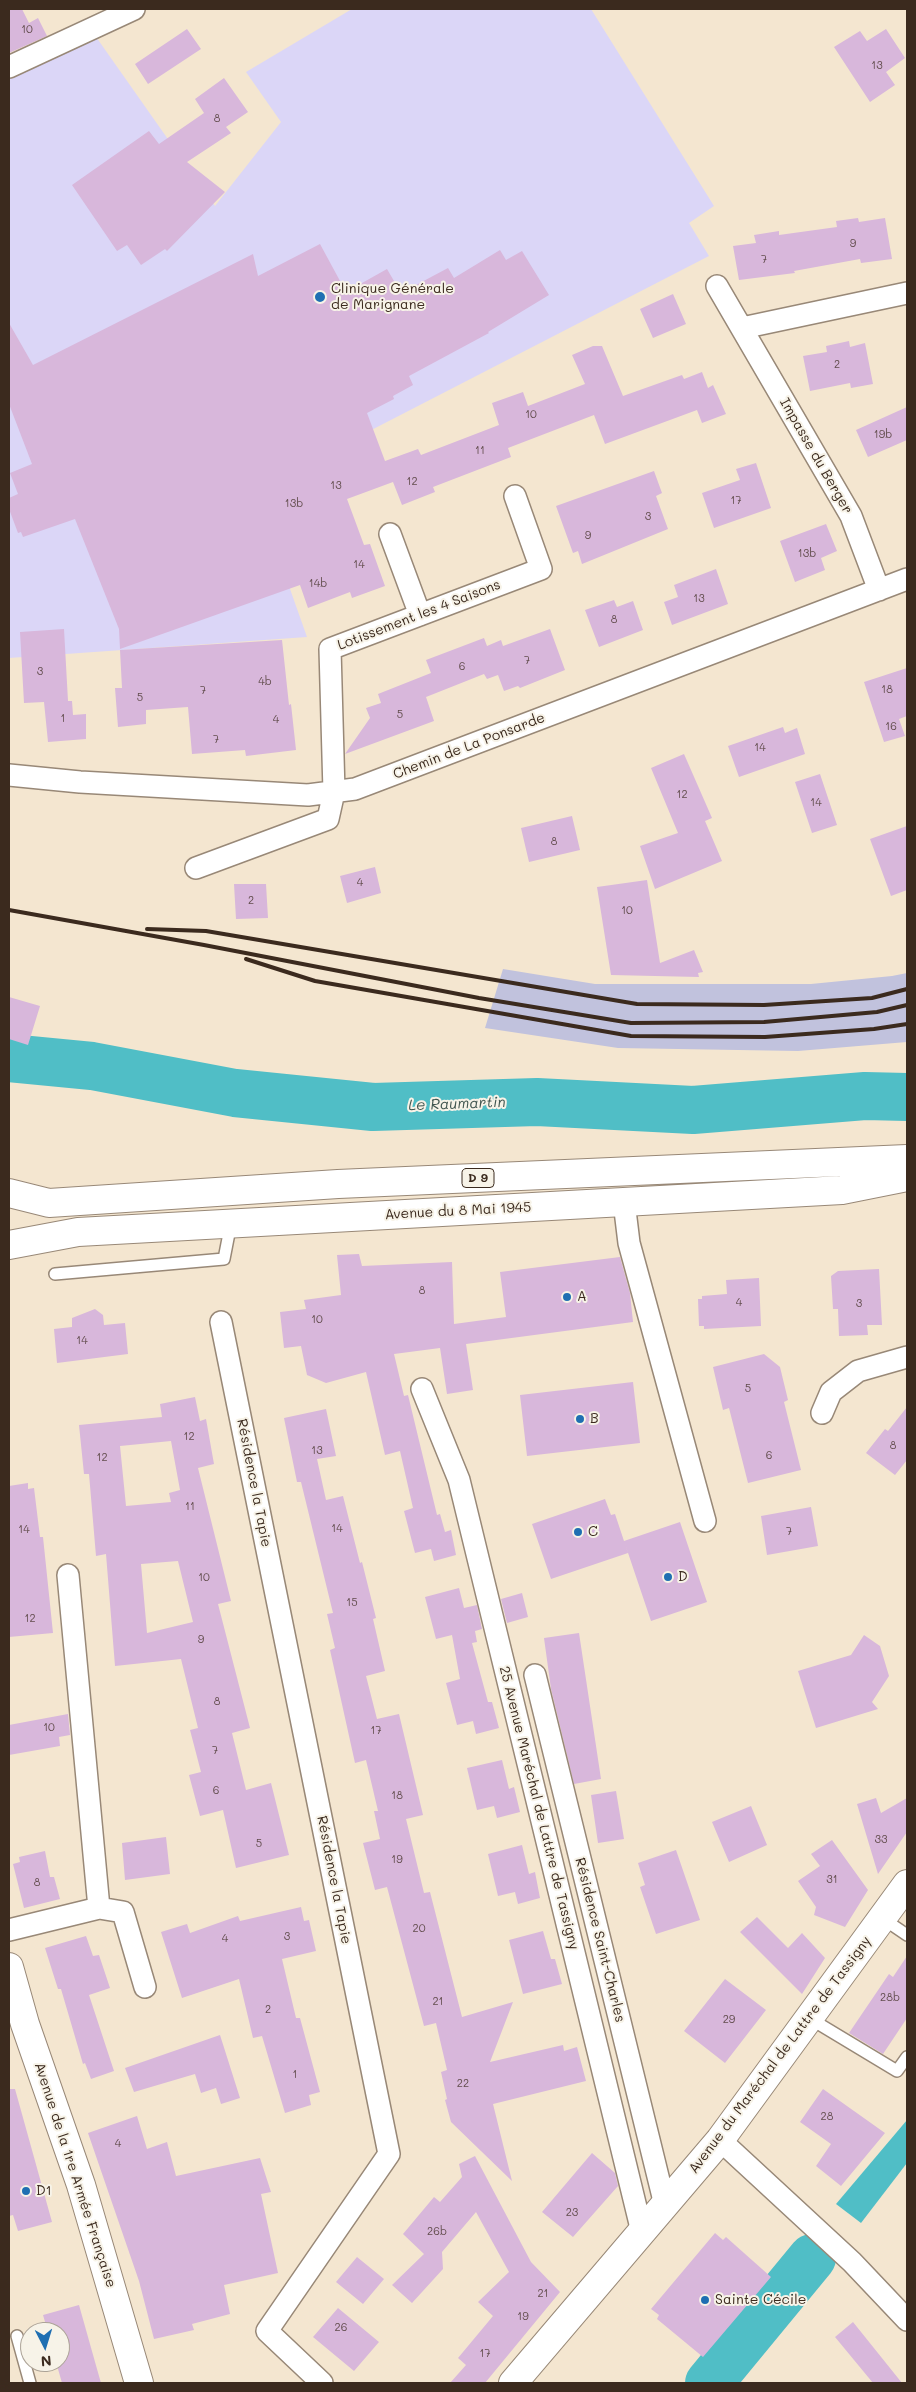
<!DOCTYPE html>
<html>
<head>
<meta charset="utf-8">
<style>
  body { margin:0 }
  #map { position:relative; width:916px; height:2392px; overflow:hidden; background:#f4e6d0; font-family:Mali,sans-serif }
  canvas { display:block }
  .frame { position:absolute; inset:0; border:10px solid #3b2a1e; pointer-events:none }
  .north { position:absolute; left:20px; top:2322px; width:50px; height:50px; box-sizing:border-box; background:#f7f3e8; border:1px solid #aca397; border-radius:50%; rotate:175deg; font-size:14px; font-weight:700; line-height:20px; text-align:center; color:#3b2a1e }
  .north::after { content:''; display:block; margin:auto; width:18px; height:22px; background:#1f6fb2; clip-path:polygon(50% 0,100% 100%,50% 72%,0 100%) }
</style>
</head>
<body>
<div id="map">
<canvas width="916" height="2392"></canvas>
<div class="frame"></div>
<div class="north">N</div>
</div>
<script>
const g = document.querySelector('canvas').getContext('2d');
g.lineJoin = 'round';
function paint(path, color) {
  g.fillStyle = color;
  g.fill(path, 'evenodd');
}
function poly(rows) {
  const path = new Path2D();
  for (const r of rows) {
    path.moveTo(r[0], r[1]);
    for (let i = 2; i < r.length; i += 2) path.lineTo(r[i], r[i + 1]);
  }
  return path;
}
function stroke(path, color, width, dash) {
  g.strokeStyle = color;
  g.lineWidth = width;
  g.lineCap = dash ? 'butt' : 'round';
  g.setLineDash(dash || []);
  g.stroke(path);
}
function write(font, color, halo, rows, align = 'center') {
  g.font = font + ' Mali,sans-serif';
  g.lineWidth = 4;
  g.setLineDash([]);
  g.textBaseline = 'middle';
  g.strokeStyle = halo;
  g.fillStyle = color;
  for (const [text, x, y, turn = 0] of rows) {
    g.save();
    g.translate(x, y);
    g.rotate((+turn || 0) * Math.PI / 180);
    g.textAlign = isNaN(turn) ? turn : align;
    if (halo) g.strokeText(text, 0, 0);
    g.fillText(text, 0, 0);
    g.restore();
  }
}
const built = poly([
  [352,9,591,9,714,206,689,223,709,256,255,490,307,637,9,658,9,77,94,34,215,206,281,122,246,72]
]);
const industrial = poly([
  [503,969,595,984,811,984,892,976,907,973,907,1042,798,1051,618,1048,485,1028]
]);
const water = poly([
  [907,2120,907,2163,861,2223,836,2204]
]);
const river = poly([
  [9,1058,92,1066,235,1093,373,1107,537,1102,693,1110,865,1096,907,1097],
  [709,2383,812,2258]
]);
const building = poly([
  [9,9,22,9,29,23,38,18,47,36,9,53],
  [187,29,201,49,148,84,135,64],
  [886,29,905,58,886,72,895,85,870,102,834,47,860,31,867,41],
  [224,78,248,112,226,127,231,133,187,162,225,192,167,251,165,249,141,265,127,245,117,251,72,185,149,131,159,144,204,113,195,99],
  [858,218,859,222,885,218,892,259,861,263,860,259,794,271,795,273,739,280,733,246,756,243,754,235,779,231,779,235,837,227,836,221],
  [320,244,346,292,387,269,401,293,448,268,454,278,500,250,506,260,522,251,549,295,488,332,489,333,409,376,413,385,393,396,394,399,367,413,385,461,418,449,421,455,499,425,492,403,523,392,528,406,585,384,572,355,593,346,602,346,623,396,682,375,684,379,702,372,708,388,713,385,726,414,702,423,697,410,605,444,594,415,508,448,511,457,433,487,435,492,402,505,393,482,347,499,364,545,370,544,385,586,352,598,350,592,308,608,300,585,120,649,119,629,75,519,23,537,21,532,18,533,9,509,9,498,18,494,10,473,32,464,9,404,9,323,33,365,253,254,258,276],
  [673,294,686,324,653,338,640,309],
  [849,341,850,347,865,343,873,384,851,388,850,383,810,391,803,356,827,352,826,346],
  [907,407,907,440,868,457,856,430],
  [756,463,771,508,714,528,702,493,740,480,736,469],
  [654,471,662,493,656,496,668,529,582,564,578,551,573,553,556,506],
  [826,524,837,551,821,558,825,570,795,582,780,541],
  [716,569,728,604,672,625,664,602,678,597,674,585],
  [614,600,617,607,633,601,643,630,599,647,585,610],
  [64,629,68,701,72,701,73,715,86,714,86,739,48,742,44,702,24,703,20,632],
  [550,629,565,670,520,688,518,686,504,691,498,675,487,679,484,674,426,697,434,721,345,754,370,718,366,708,381,703,378,694,431,673,426,660,484,638,487,646,501,640,503,646],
  [282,640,289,705,291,704,296,750,246,756,245,750,192,754,188,707,146,710,146,724,118,727,115,688,122,688,120,650],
  [907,668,907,716,899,719,905,736,884,742,864,682],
  [783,727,785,733,797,728,805,754,739,777,728,746],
  [684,754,712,818,705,821,722,861,655,889,640,846,678,833,651,768],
  [820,774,837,825,812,833,795,782],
  [572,816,580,850,529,862,521,828],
  [907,826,907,890,891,896,870,839],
  [375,867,381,893,347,903,340,876],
  [647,880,660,963,694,950,703,972,698,973,699,977,611,975,597,887],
  [234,884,266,884,268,918,236,919],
  [9,997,40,1006,28,1045,9,1039],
  [359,1254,362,1266,452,1262,454,1324,506,1317,500,1272,620,1257,630,1293,633,1322,466,1344,473,1390,447,1394,440,1348,394,1354,404,1396,408,1395,437,1515,440,1514,445,1532,451,1530,456,1555,434,1561,431,1549,415,1553,404,1511,413,1508,400,1451,385,1455,366,1372,326,1383,307,1375,301,1346,284,1348,280,1312,306,1309,304,1300,341,1295,337,1255],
  [879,1269,882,1325,867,1325,868,1335,839,1336,838,1309,833,1309,831,1276,838,1271],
  [759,1278,761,1326,704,1329,704,1326,699,1326,698,1299,702,1299,702,1296,727,1294,726,1280],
  [95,1309,103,1315,104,1325,125,1323,128,1354,57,1363,54,1329,72,1327,72,1318],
  [764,1354,780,1367,788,1400,784,1402,801,1470,748,1483,729,1408,723,1410,713,1367],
  [633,1382,640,1443,527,1456,520,1395],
  [195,1397,200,1421,206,1419,214,1464,198,1468,231,1601,218,1604,250,1728,232,1733,246,1790,271,1783,289,1855,236,1868,223,1810,200,1816,189,1775,201,1772,190,1730,198,1728,181,1659,115,1666,106,1554,96,1556,89,1474,84,1474,79,1425,162,1417,160,1404],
  [171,1441,180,1490,169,1493,171,1502,126,1506,120,1446],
  [178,1561,193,1622,147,1633,141,1564],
  [907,1407,907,1460,895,1475,866,1453,885,1429,888,1431],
  [326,1409,336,1456,317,1459,326,1500,343,1496,360,1563,362,1562,376,1618,373,1619,385,1671,366,1676,377,1719,399,1714,423,1815,406,1819,424,1893,430,1892,462,2017,513,2002,490,2062,563,2045,564,2051,577,2047,586,2081,493,2104,512,2181,451,2122,445,2100,447,2099,441,2072,447,2070,436,2023,424,2026,387,1887,375,1890,363,1843,380,1839,374,1811,378,1811,366,1760,355,1763,330,1650,335,1648,327,1614,333,1613,301,1482,297,1482,284,1418],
  [28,1483,28,1489,34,1488,40,1537,43,1537,53,1633,9,1637,9,1486],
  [605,1499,611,1515,615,1514,628,1553,551,1579,532,1524],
  [811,1507,818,1546,767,1555,761,1516],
  [680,1522,707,1602,651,1621,624,1541],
  [459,1588,464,1608,477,1605,482,1629,475,1631,477,1642,472,1643,488,1702,492,1702,499,1728,476,1734,473,1721,457,1725,446,1683,460,1679,452,1635,436,1639,425,1597],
  [522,1593,528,1617,507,1623,501,1599],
  [579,1633,601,1779,574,1784,551,1689,544,1638],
  [864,1635,880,1646,889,1676,872,1702,878,1709,816,1728,798,1671,851,1655],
  [68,1714,70,1735,59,1737,60,1746,9,1755,9,1725],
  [502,1760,509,1789,514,1787,520,1812,497,1818,494,1806,477,1810,467,1768],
  [616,1791,624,1839,598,1843,591,1795],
  [876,1798,881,1813,907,1798,907,1832,878,1874,857,1804],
  [751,1806,767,1845,729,1862,712,1822],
  [166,1837,170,1874,125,1880,122,1843],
  [832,1840,868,1890,845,1927,814,1915,816,1907,798,1881,820,1866,811,1854],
  [522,1845,529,1874,535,1872,540,1898,518,1904,515,1892,498,1896,488,1854],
  [676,1850,700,1920,656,1934,640,1887,645,1885,638,1863],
  [45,1851,50,1877,54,1877,60,1899,24,1908,13,1864,20,1862,19,1857],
  [301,1907,304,1921,309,1920,316,1951,282,1959,296,2018,300,2018,320,2092,309,2095,311,2105,285,2113,262,2036,253,2038,239,1979,182,1998,161,1932,187,1924,190,1933,238,1916,240,1921],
  [757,1917,788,1948,802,1933,825,1958,802,1994,740,1932],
  [543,1931,551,1959,555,1959,562,1984,523,1994,509,1940],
  [86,1936,93,1956,99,1955,110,1988,89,1995,114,2071,91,2079,85,2063,83,2064,61,1989,58,1989,45,1948],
  [907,1956,907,2018,883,2054,849,2033,889,1974,893,1977],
  [725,1979,766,2010,725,2063,684,2031],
  [220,2035,240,2098,221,2104,216,2088,201,2093,195,2074,134,2092,125,2068],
  [9,2089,15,2089,52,2222,18,2231,13,2215,9,2216],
  [823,2089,885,2133,841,2186,816,2166,831,2144,800,2122],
  [137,2116,147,2149,167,2142,176,2176,260,2158,271,2192,261,2194,278,2273,224,2285,230,2314,192,2324,194,2330,154,2339,139,2281,88,2133],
  [592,2153,615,2173,618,2186,573,2237,542,2212],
  [475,2156,531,2262,560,2292,485,2383,450,2383,466,2365,458,2358,493,2316,478,2302,509,2272,476,2212,442,2252,443,2269,412,2303,392,2285,424,2254,403,2234,434,2197,440,2202,462,2177,459,2164],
  [715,2233,723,2240,726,2237,771,2277,703,2357,657,2319,659,2315,651,2309],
  [357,2257,384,2279,363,2304,336,2282],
  [79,2305,97,2369,101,2383,62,2383,56,2362,60,2362,60,2332,48,2332,43,2315],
  [338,2308,379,2342,354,2371,313,2337],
  [853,2322,902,2383,873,2383,835,2337]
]);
const service = poly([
  [55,1274,224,1259,231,1223],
  [882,1918,907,1935],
  [809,2018,897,2071,907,2057],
  [17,2336,30,2383]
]);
const minor = poly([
  [9,67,134,9],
  [717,286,851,516,879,590],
  [742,328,907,293],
  [390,534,420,615],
  [9,775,80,782,308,795,355,789,907,579],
  [196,868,328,819,334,792,330,649,541,569,515,496],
  [624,1202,629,1243,705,1521],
  [221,1322,389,2154,267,2331,322,2383],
  [422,1389,459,1480,642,2232],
  [822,1413,831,1392,858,1371,907,1357],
  [535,1675,665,2205],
  [99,1908,123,1912,145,1987],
  [9,1930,99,1908,68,1575],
  [720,2140,852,2262,907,2320]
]);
const tertiary = poly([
  [9,1967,25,2024,81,2185,139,2383]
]);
const secondary = poly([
  [513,2383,720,2140,907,1884]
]);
const primary = poly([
  [9,1193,49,1203,338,1184,907,1159],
  [9,1245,78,1232,842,1190,907,1177]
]);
const rail = poly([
  [9,910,204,945,479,998,631,1023,764,1022,877,1012,907,1005],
  [147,929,206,931,637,1004,764,1005,872,998,907,989],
  [246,959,315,981,631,1036,765,1037,874,1029,907,1024]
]);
const markers = [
  [320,297,6,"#1f6fb2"],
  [567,1297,5,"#1f6fb2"],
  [580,1419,5,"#1f6fb2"],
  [578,1532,5,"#1f6fb2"],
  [668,1577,5,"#1f6fb2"],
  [26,2191,5,"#1f6fb2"],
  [705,2300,5,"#1f6fb2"]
];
const numberNames = [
  ["10",27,30],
  ["13",877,66],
  ["8",217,119],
  ["9",853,244],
  ["7",764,260],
  ["2",837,365],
  ["10",531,415],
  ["19b",883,435],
  ["11",480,451],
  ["12",412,482],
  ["13",336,486],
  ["17",736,501],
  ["13b",294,504],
  ["3",648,517],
  ["9",588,536],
  ["13b",807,554],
  ["14",359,565],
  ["14b",318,584],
  ["13",699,599],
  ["8",614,620],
  ["7",527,661],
  ["6",462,667],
  ["3",40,672],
  ["4b",265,682],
  ["18",887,690],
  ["7",203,691],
  ["5",140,698],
  ["5",400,715],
  ["1",63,719],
  ["4",276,720],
  ["16",891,727],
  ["7",216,740],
  ["14",760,748],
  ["12",682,795],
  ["14",816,803],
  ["8",554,842],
  ["4",360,883],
  ["2",251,901],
  ["10",627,911],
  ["8",422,1291],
  ["4",739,1303],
  ["3",859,1304],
  ["10",317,1320],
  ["14",82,1341],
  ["5",748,1389],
  ["12",189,1437],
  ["8",893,1446],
  ["13",317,1451],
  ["6",769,1456],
  ["12",102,1458],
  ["11",190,1507],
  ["14",337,1529],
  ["14",24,1530],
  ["7",789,1532],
  ["10",204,1578],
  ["15",352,1603],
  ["12",30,1619],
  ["9",201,1640],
  ["8",217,1702],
  ["10",49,1728],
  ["17",376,1731],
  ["7",215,1751],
  ["6",216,1791],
  ["18",397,1796],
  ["33",881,1840],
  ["5",259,1844],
  ["19",397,1860],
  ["31",832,1880],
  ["8",37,1883],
  ["20",419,1929],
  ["3",287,1937],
  ["4",225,1939],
  ["28b",890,1998],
  ["21",438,2002],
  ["2",268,2010],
  ["29",729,2020],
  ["1",295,2075],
  ["22",463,2084],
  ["28",827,2117],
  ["4",118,2144],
  ["23",572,2213],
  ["26b",437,2232],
  ["21",543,2294],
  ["19",523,2317],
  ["26",341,2328],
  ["17",485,2354]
];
const shields = [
  [478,1178,32]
];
const shieldNames = [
  ["D 9",478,1178]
];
const poiNames = [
  ["Clinique Générale",331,289],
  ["de Marignane",331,305],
  ["A",577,1297],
  ["B",590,1419],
  ["C",588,1532],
  ["D",678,1577],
  ["D1",36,2191],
  ["Sainte Cécile",715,2300]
];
const streetNames = [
  ["Impasse du Berger",816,456,60],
  ["Lotissement les 4 Saisons",419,615,-21],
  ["Chemin de La Ponsarde",469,746,-21],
  ["Avenue du 8 Mai 1945",458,1211,-3],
  ["Résidence la Tapie",254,1483,79],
  ["25 Avenue Maréchal de Lattre de Tassigny",539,1808,76],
  ["Résidence la Tapie",334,1880,79],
  ["Résidence Saint-Charles",600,1940,76],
  ["Avenue du Maréchal de Lattre de Tassigny",780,2055,-53],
  ["Avenue de la 1re Armée Française",75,2175,72]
];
const waterNames = [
  ["Le Raumartin",457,1104,-2]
];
paint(built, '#dbd6f7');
paint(industrial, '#c1c2dd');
paint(water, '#50bec6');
stroke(river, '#50bec6', 48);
paint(building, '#d8b7db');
stroke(service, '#988877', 14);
stroke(minor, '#988877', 24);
stroke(tertiary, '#988877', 30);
stroke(secondary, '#988877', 30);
stroke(primary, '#988877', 30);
stroke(service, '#fff', 11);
stroke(minor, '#fff', 21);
stroke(tertiary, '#fff', 28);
stroke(secondary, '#fff', 28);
stroke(primary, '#fff', 28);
stroke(rail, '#3b2a1e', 4);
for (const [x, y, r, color] of markers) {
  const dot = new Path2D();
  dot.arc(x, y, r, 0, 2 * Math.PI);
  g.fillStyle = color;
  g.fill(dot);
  stroke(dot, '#f7f3e8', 2);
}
write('11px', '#624d4d', null, numberNames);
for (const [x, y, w] of shields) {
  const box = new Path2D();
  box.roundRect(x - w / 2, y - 9.5, w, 19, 4);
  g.fillStyle = '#f7f3e8';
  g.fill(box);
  stroke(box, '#3b2a1e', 1);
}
write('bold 12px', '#3b2a1e', null, shieldNames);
write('14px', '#3b2a1e', '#f7f3e8', poiNames, 'left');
write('14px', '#3b2a1e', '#f7f3e8', streetNames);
write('italic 15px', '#415650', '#f7f3e8', waterNames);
</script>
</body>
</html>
